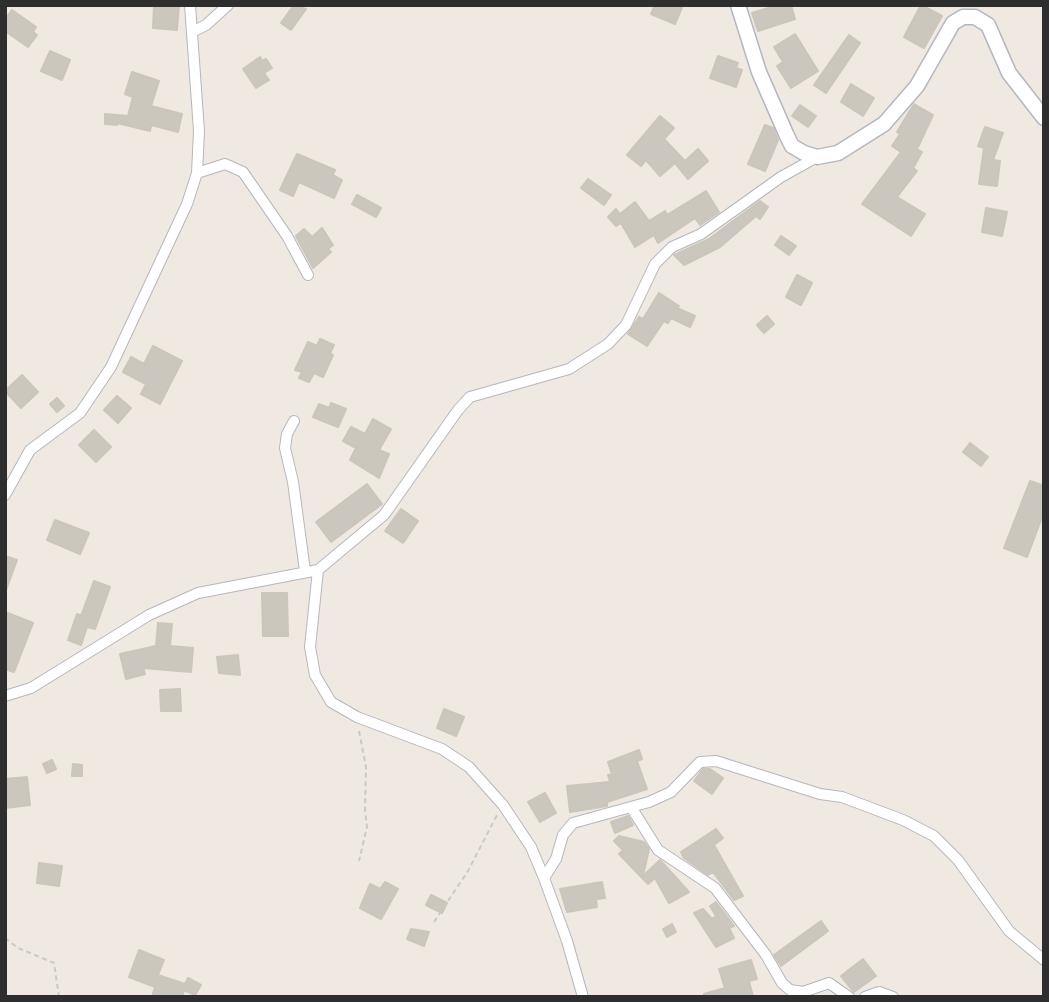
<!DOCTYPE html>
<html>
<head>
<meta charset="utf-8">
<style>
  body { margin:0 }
  #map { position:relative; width:1049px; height:1002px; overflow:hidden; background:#efe9e1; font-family:Mulish,sans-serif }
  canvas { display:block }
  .frame { position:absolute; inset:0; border:7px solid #2e2e2e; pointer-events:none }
</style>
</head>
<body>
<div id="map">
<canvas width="1049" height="1002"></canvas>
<div class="frame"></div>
</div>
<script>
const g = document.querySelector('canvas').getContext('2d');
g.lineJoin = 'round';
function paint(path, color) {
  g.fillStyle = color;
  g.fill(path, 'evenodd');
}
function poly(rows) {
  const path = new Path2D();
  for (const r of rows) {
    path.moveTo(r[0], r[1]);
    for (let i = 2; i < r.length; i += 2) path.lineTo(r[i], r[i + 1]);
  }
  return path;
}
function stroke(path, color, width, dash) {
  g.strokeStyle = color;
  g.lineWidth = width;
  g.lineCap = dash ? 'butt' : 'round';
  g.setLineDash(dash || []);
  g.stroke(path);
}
const building = poly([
  [154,5,179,5,177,30,153,28,154,5],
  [294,5,306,9,291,30,281,23,294,5],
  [655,5,683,5,675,24,651,14,655,5],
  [778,5,791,5,795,19,758,31,752,13,778,5],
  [921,5,942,16,924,48,904,37,921,5],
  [12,10,36,27,33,32,37,35,28,47,5,31,5,19,12,10],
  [795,34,818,71,791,88,777,66,783,62,774,47,795,34],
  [849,35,860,43,826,93,814,85,849,35],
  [50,51,70,60,62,80,41,71,50,51],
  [718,56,738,63,736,68,742,70,736,87,710,78,718,56],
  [260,57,262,61,266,59,272,68,264,73,269,80,256,88,243,69,260,57],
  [132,72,159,81,151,106,182,114,178,132,151,125,150,131,117,123,117,125,105,124,105,114,128,116,133,97,125,94,132,72],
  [851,84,874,98,863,116,841,102,851,84],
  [914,104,933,115,917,149,922,152,913,168,917,171,897,197,925,214,911,236,862,204,901,152,892,146,900,134,897,132,914,104],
  [800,105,816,116,808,127,792,116,800,105],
  [660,116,674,128,664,139,685,161,698,149,708,161,688,179,675,163,660,176,646,160,641,166,627,155,660,116],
  [765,125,773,128,778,140,765,171,748,164,765,125],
  [985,127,1003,133,993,160,1000,161,997,186,979,184,984,148,978,146,985,127],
  [297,154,335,170,333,175,342,180,334,198,299,182,293,196,280,190,297,154],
  [588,179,611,195,604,205,581,188,588,179],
  [706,191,719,212,700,225,695,218,658,243,654,235,635,247,621,223,616,226,608,217,616,209,620,214,635,202,649,221,665,211,667,215,706,191],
  [357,195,381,208,376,217,352,204,357,195],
  [760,201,768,207,760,219,756,216,720,247,684,265,674,255,709,239,760,201],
  [986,208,1007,212,1002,236,982,232,986,208],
  [322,228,333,245,328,249,331,252,313,268,296,236,304,229,312,237,322,228],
  [781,236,796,246,789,255,775,245,781,236],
  [797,275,812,283,801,305,786,297,797,275],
  [659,293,679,306,677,308,695,316,690,327,671,318,668,323,664,321,647,346,628,334,639,317,643,319,659,293],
  [767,316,774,324,764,333,757,325,767,316],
  [320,339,334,345,330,353,333,355,323,377,314,373,309,382,299,378,302,372,295,370,308,342,317,346,320,339],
  [153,346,182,361,160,404,141,394,146,384,123,372,131,357,144,364,153,346],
  [22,375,38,392,21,408,5,391,22,375],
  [117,396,131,408,118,423,104,410,117,396],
  [57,398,64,406,57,412,50,404,57,398],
  [331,403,346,409,338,427,313,417,319,404,329,408,331,403],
  [373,419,391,429,379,450,389,454,379,478,350,460,356,448,343,441,351,427,365,434,373,419],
  [94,430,111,447,96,462,79,445,94,430],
  [970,443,988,457,981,466,963,452,970,443],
  [1030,481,1044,486,1044,512,1027,557,1004,548,1030,481],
  [367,484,382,504,331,542,316,522,367,484],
  [401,509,418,521,403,543,385,531,401,509],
  [55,520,89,533,80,554,47,540,55,520],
  [5,556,17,560,6,590,5,590,5,556],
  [94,581,110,587,95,629,87,627,81,645,68,640,77,614,81,616,94,581],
  [262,593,287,593,288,636,263,636,262,593],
  [5,612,33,623,14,672,5,669,5,612],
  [158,623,172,624,170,646,193,648,191,672,143,668,145,674,126,679,120,654,156,646,158,623],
  [238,655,240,675,219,673,217,657,238,655],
  [180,689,181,711,161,711,160,690,180,689],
  [444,709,464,717,456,736,437,728,444,709],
  [639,750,642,759,637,761,647,789,607,802,607,806,570,812,567,786,610,782,608,775,612,774,608,762,639,750],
  [52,760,56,769,47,773,43,764,52,760],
  [73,764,82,765,82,776,72,776,73,764],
  [703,769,710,769,723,778,712,794,694,781,703,769],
  [27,777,30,805,5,808,5,779,27,777],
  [545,793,556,813,540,822,528,802,545,793],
  [628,816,633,825,615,833,611,822,628,816],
  [716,829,723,838,714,845,743,896,734,900,713,872,708,875,684,858,681,852,716,829],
  [619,836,644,842,649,849,643,876,660,860,689,892,669,903,655,878,648,884,619,854,623,850,614,841,619,836],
  [39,863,62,866,59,886,37,883,39,863],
  [385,882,398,889,381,919,360,908,370,884,380,889,385,882],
  [602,882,605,898,596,899,597,907,567,912,560,889,602,882],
  [431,895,447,903,442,913,426,905,431,895],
  [716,902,734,926,729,928,734,938,716,947,694,913,703,909,712,919,716,916,710,906,716,902],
  [821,921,828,931,781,966,774,955,821,921],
  [672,924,676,932,667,937,663,929,672,924],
  [411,929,429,932,424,946,407,939,411,929],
  [139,950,164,960,158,975,185,984,188,978,201,985,195,995,184,990,182,997,152,997,155,987,129,977,139,950],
  [863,959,876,976,854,992,841,976,863,959],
  [751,960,757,979,749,981,753,997,705,997,704,994,725,988,719,969,751,960]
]);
const path = poly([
  [359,731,366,767,365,810,367,827,359,861],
  [434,922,468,871,497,815],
  [5,938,18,948,54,963,59,997]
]);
const street = poly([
  [194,31,206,25,228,5],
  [197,173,225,164,243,172,287,236,308,275],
  [294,421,287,434,285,448,293,482,305,571],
  [5,495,30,450,80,413,111,367,187,204,197,173,199,131,190,5],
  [5,696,31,688,149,615,198,593,318,570],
  [631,807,658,850,715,888,766,955,782,983,790,990,803,992,829,983,849,997],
  [544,878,556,859,563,835,573,823,649,802,671,792,700,762,716,761,820,794,842,797,903,820,934,836,958,860,1009,931,1044,960],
  [583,997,567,941,544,878,531,847,503,805,469,767,442,749,357,717,331,702,315,675,310,647,318,570,384,515,458,410,470,397,569,369,608,344,626,325,655,264,672,247,701,234,781,177,817,157],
  [865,997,879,992,893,997]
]);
const secondary = poly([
  [738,5,759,72,787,136,792,146,804,153,817,157,838,153,884,124,917,86,953,23,963,17,975,17,988,25,1009,73,1044,118]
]);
paint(building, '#cbc7bf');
stroke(building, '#cbc5ba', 2);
stroke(street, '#b4b7c1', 12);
stroke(secondary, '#b4b7c1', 17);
stroke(path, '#c9c9c9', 2, [5, 3.5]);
stroke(street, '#fff', 10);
stroke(secondary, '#fff', 14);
</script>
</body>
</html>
